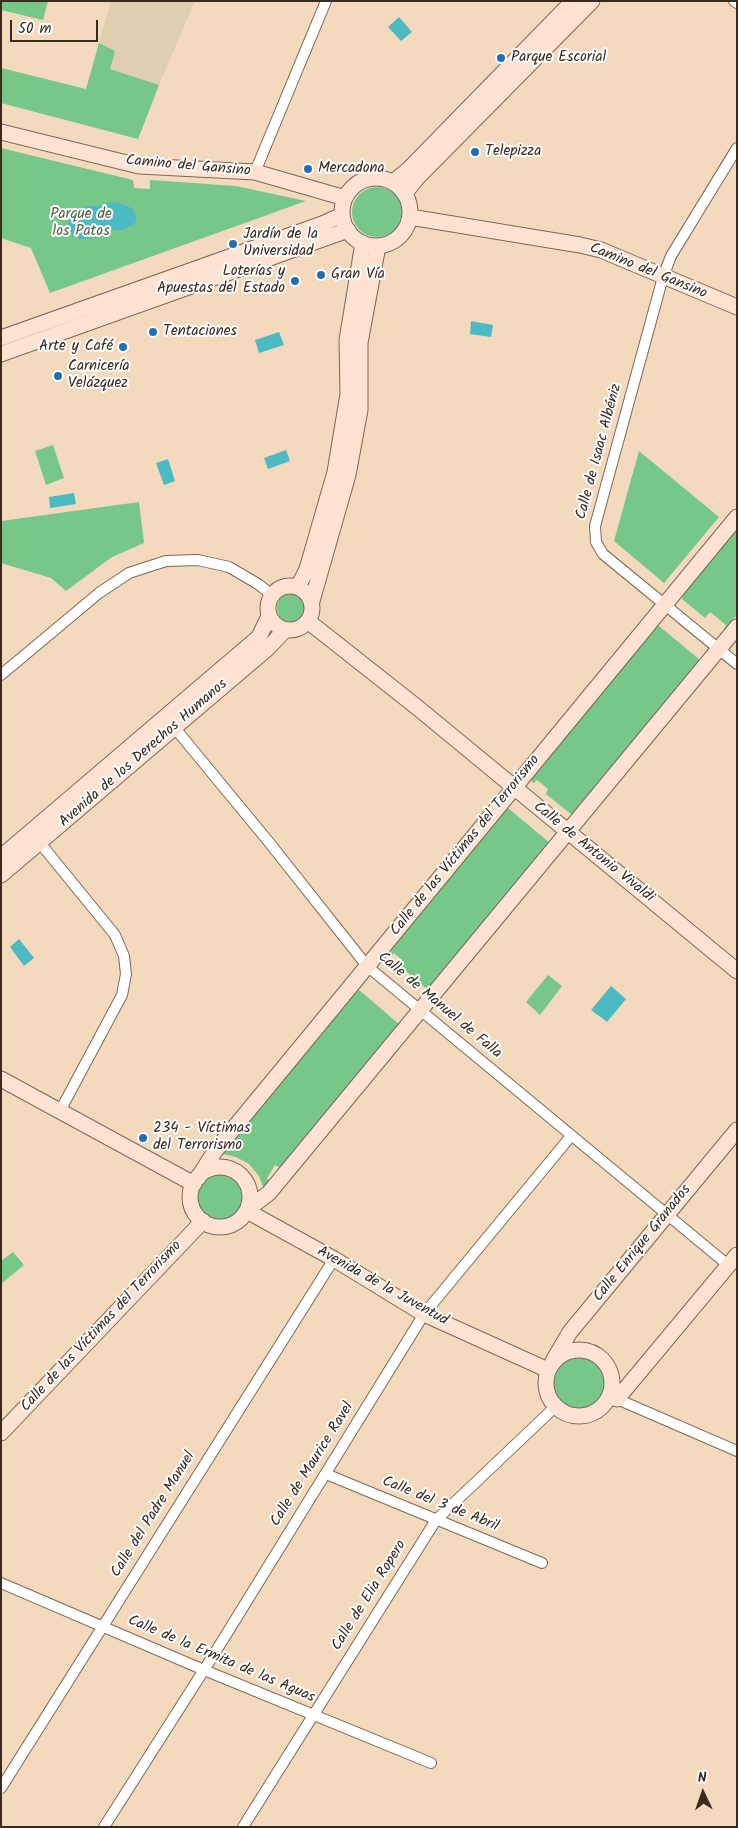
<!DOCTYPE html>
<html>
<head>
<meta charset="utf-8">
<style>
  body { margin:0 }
  #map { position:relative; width:738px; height:1828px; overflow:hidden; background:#f4dabd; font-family:Kalam,sans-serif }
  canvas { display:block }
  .frame { position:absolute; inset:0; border:2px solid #3b2a1e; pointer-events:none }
  .north { position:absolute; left:678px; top:1768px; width:50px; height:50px; -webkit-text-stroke:4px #fff; paint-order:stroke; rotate:357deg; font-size:14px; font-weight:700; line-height:20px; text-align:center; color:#3b2a1e }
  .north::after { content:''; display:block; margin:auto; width:18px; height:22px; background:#3b2a1e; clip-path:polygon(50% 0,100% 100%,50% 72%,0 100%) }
  .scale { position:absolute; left:10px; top:20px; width:88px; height:22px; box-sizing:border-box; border:2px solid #3b2a1e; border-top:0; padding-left:6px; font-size:15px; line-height:18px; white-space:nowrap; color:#3b2a1e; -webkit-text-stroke:4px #fff; paint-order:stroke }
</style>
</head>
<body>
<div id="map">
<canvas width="738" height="1828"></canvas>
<div class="frame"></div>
<div class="north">N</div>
<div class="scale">50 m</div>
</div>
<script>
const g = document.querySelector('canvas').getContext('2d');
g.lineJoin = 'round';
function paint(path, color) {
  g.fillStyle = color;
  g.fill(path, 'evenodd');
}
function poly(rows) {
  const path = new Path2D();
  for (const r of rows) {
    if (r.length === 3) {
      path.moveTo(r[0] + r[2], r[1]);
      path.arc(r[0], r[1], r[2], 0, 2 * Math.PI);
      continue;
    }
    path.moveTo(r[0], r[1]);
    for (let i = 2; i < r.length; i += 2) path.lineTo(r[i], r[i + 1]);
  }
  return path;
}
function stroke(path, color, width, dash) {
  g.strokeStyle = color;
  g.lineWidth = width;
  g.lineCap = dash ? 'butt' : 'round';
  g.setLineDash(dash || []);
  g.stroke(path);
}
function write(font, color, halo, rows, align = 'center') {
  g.font = font + ' Kalam,sans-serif';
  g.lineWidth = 4;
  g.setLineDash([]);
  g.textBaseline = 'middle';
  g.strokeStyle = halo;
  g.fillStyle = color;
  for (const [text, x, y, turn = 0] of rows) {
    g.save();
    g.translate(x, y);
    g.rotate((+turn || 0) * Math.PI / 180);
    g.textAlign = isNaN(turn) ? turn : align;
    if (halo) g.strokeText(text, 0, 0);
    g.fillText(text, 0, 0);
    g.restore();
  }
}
const built = poly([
  [111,1,195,1,159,85,110,69,99,43]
]);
const green = poly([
  [1,1,48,1,43,20,1,10],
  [99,43,115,51,110,69,159,85,138,139,1,103,1,68,86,89],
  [1,148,133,180,134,188,150,189,150,180,236,186,306,201,50,293,31,248,1,238],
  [377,212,25],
  [53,445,64,478,46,485,35,451],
  [639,451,719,517,664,583,614,541],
  [139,502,144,543,112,557,66,591,51,578,1,563,1,521],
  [737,529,737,615,722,633,726,625,710,612,705,618,682,599,683,594],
  [291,608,14],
  [658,625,700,660,572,815,546,794,548,789,537,780,534,783,530,780],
  [508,808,550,843,428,990,401,967,404,962,394,953,391,957,387,954],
  [548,975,562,986,540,1015,526,1002],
  [358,989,400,1025,281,1168,275,1165,267,1178,270,1181,264,1189,259,1176,249,1164,236,1157,223,1154],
  [221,1197,24],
  [13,1252,24,1265,1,1284,1,1261],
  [579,1383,25]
]);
const water = poly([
  [399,17,412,32,401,41,388,27],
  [112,202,123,204,133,209,137,220,134,224,123,230,106,230,94,238,80,239,74,236,70,231,68,224,69,219,74,214,87,206,99,206],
  [471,321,493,325,491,337,470,334],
  [279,332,284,345,259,353,255,340],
  [286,450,290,461,268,469,264,458],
  [168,459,175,481,164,485,156,463],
  [74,493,76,504,50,508,49,497],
  [19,939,34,958,24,966,10,947],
  [611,986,626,999,607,1022,591,1010]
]);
const street = poly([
  [734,1,737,3],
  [737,148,671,256,663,277,595,526,596,542,603,554,737,664],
  [255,172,326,1],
  [1,675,99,593,129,573,166,561,198,560,229,567,258,584,272,595],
  [174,727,268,841,367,966,728,1265],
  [40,843,115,935,124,956,126,974,122,995,60,1111],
  [617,1399,737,1451],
  [326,1474,542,1563],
  [1,1583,204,1670,431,1763],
  [1,1788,334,1259],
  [104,1827,216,1651,424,1314,571,1136],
  [243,1827,436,1520,555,1407]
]);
const secondary = poly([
  [1,132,139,166,255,172,345,198],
  [376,212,34],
  [393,182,409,169,573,1],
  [405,193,417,178,592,1],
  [410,217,580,245,601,250,737,307],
  [1,338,322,224,342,215],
  [1,354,348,230],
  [290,608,22],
  [298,587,307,569,335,472,348,394,347,340,363,243],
  [312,601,348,475,360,410,360,343,378,246],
  [309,622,418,708,737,971],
  [1,857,259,637,269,616],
  [1,875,268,648,285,630],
  [1,1079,194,1184],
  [220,1197,30],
  [198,1178,215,1151,737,517],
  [248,1209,269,1193,737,627],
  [247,1211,334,1259,424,1314,548,1370],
  [579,1383,33],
  [553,1361,570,1332,737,1130],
  [610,1395,617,1399,737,1255],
  [1,1433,203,1221]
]);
const markers = [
  [501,58,5,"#1f6fb2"],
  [475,152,5,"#1f6fb2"],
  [308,169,5,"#1f6fb2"],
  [233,244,5,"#1f6fb2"],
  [321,275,5,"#1f6fb2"],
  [295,281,5,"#1f6fb2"],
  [153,332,5,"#1f6fb2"],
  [123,347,5,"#1f6fb2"],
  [58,376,5,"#1f6fb2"],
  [143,1138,5,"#1f6fb2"]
];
const poiNames = [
  ["Parque Escorial",511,58],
  ["Telepizza",485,152],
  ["Mercadona",318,169],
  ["Jardín de la",243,235],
  ["Universidad",243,252],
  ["Loterías y",285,272,"right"],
  ["Apuestas del Estado",285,289,"right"],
  ["Gran Vía",331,275],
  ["Tentaciones",163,332],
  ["Arte y Café",113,347,"right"],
  ["Carnicería",68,367],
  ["Velázquez",68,384],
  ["234 - Víctimas",153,1129],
  ["del Terrorismo",153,1146]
];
const streetNames = [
  ["Camino del Gansino",188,167,5],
  ["Camino del Gansino",648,272,22],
  ["Calle de Isaac Albéniz",600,452,-75],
  ["Avenida de los Derechos Humanos",144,754,-41],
  ["Calle de las Víctimas del Terrorismo",466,846,-51],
  ["Calle de Antonio Vivaldi",593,853,39],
  ["Calle de Manuel de Falla",439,1006,40],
  ["Calle Enrique Granados",643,1244,-51],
  ["Avenida de la Juventud",382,1287,29],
  ["Calle de las Víctimas del Terrorismo",102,1327,-47],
  ["Calle de Maurice Ravel",313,1465,-58],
  ["Calle del 3 de Abril",440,1505,22],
  ["Calle del Padre Manuel",154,1515,-58],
  ["Calle de Elia Ropero",370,1596,-58],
  ["Calle de la Ermita de las Aguas",221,1660,23]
];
const parkNames = [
  ["Parque de",81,215],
  ["los Patos",81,232]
];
paint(built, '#e0ceb1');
paint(green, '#76c788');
paint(water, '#4cbac3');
stroke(street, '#7c6856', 12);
stroke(secondary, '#7c6856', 17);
stroke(street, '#fff', 10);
stroke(secondary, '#fee3d2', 15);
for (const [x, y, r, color] of markers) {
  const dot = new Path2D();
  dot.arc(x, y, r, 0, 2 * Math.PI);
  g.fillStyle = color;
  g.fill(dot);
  stroke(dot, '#fff', 2);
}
write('15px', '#3b2a1e', '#fff', poiNames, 'left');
write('15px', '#3b2a1e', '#fff', streetNames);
write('15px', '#506143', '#fff', parkNames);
</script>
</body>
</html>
